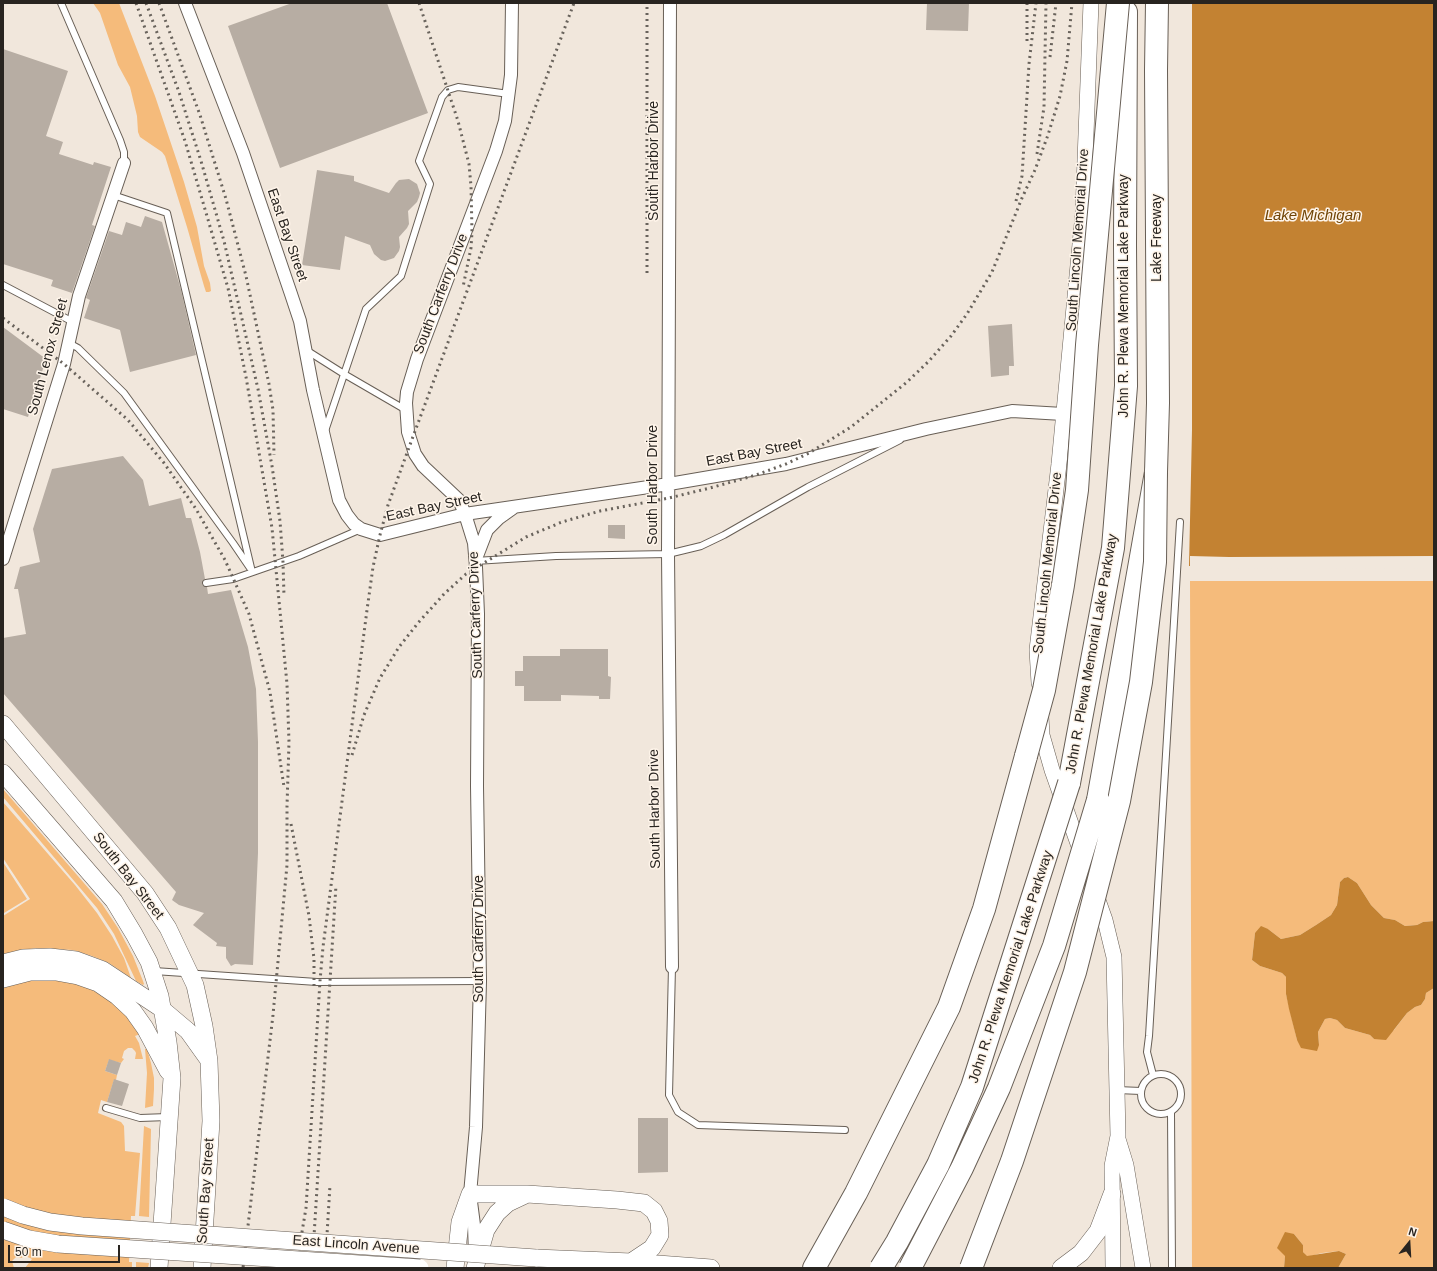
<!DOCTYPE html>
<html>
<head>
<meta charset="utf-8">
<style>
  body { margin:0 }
  #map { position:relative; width:1437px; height:1271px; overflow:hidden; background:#f1e7dc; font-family:Helvetica,sans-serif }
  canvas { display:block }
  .frame { position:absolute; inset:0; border:4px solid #282420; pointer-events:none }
  .north { position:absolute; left:1389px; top:1223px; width:40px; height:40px; -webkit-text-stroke:3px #fef4e9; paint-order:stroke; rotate:18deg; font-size:11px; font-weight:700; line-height:16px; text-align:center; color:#282420 }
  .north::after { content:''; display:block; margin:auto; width:14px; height:18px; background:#282420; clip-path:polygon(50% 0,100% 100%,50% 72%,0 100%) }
  .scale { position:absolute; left:8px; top:1245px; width:112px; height:18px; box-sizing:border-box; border:2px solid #282420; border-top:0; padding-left:5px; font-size:12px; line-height:14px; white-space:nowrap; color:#282420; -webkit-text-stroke:3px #fef4e9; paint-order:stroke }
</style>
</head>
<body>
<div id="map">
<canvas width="1437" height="1271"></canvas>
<div class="frame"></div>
<div class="north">N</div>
<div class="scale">50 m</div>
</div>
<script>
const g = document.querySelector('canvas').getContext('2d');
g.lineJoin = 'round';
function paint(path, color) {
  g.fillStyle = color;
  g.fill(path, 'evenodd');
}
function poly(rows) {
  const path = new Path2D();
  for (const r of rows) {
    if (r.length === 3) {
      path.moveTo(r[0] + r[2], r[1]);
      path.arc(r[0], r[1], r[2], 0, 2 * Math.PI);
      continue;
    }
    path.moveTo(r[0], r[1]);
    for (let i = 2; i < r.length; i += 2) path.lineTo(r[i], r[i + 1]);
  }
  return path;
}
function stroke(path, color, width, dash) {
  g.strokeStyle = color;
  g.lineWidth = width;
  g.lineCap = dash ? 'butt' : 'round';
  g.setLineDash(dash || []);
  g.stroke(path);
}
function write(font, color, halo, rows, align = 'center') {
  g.font = font + ' Helvetica,sans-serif';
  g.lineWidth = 3;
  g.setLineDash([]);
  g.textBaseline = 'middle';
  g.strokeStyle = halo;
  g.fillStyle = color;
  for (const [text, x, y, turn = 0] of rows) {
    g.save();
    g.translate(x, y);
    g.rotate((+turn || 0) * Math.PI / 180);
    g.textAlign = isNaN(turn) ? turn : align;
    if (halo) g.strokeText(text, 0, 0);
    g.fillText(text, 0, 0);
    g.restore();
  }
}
const green = poly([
  [93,3,119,3,155,96,184,182,197,227,204,266,210,283,211,291,209,292,206,292,204,286,187,227,165,156,162,152,140,137,138,132,137,116,130,87,118,65,100,13],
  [1190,581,1434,581,1434,921,1423,922,1417,925,1405,926,1395,920,1384,918,1371,905,1357,883,1348,877,1344,878,1340,882,1337,905,1331,915,1316,925,1300,935,1281,939,1268,929,1255,933,1252,960,1260,966,1282,973,1286,977,1286,994,1297,1040,1319,1045,1318,1032,1325,1019,1330,1018,1337,1020,1345,1028,1370,1035,1374,1039,1394,1030,1407,1013,1415,1007,1421,1005,1425,999,1426,993,1434,988,1434,1268,1338,1268,1346,1254,1339,1251,1322,1253,1307,1257,1303,1252,1303,1245,1294,1234,1285,1256,1284,1268,1192,1268],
  [3,789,102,904,118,928,133,956,143,981,144,984,143,985,136,981,114,934,97,908,3,797],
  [3,802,75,885,97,913,112,936,124,958,131,978,109,963,92,956,73,950,35,948,19,951,3,956,3,916,30,899,3,858],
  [3,862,27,899,4,913,3,911],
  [41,978,75,982,105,996,130,1018,140,1034,135,1036,139,1043,143,1059,135,1059,136,1053,135,1051,132,1048,128,1048,124,1051,122,1058,124,1059,121,1063,109,1060,105,1071,117,1075,116,1080,114,1080,107,1102,101,1100,98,1113,121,1122,124,1126,125,1151,140,1153,135,1216,131,1216,129,1262,132,1262,132,1268,25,1268,32,1259,23,1255,22,1258,16,1257,12,1261,14,1268,3,1268,3,987,8,985],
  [145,1049,147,1049,151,1063,154,1078,154,1089,153,1106,145,1108,147,1073],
  [144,1126,151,1129,149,1217,139,1216],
  [136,1262,149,1263,148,1268,136,1268]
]);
const water = poly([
  [1192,3,1434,3,1434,567,1189,566,1192,430],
  [1348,877,1357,883,1371,905,1384,918,1395,920,1405,926,1417,925,1423,922,1434,921,1434,988,1426,993,1425,999,1421,1005,1415,1007,1407,1013,1386,1040,1374,1039,1370,1035,1345,1028,1337,1020,1330,1018,1325,1019,1318,1032,1319,1045,1317,1051,1301,1048,1297,1040,1289,1009,1286,994,1286,977,1282,973,1260,966,1252,960,1255,933,1261,926,1268,929,1281,939,1300,935,1316,925,1331,915,1337,905,1340,882,1344,878],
  [1285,1232,1294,1234,1303,1245,1303,1252,1307,1256,1339,1251,1346,1254,1338,1268,1284,1268,1285,1256,1277,1248]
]);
const pier = poly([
  [1190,556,1229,557,1434,556,1434,569,1190,568]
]);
const building = poly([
  [292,3,387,3,428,113,280,168,228,26],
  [927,3,969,3,968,31,926,30],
  [3,49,68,71,46,136,63,142,59,154,93,165,94,162,111,167,92,225,95,226,72,293,51,286,53,280,3,264],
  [317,170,354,176,354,181,389,193,396,183,399,180,409,179,417,184,420,193,419,197,417,202,408,211,409,224,407,228,399,237,400,247,399,251,394,258,385,261,381,260,374,254,370,245,345,236,340,270,302,265],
  [145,216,162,222,181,290,196,355,130,372,120,330,84,318,90,300,86,298,109,231,122,235,126,222,141,227],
  [1012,324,1014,366,1009,366,1009,375,991,377,988,326],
  [3,327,46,359,28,417,3,409],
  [123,456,143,480,149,506,181,498,186,518,191,518,200,552,205,579,202,581,202,585,207,587,208,594,231,590,248,647,256,689,258,742,258,853,253,965,235,964,231,966,226,958,226,947,216,946,217,943,193,925,204,913,179,905,172,900,176,892,3,693,3,638,26,634,18,589,14,589,20,567,40,562,33,529,52,469],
  [608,525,625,525,625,539,608,538],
  [560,649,608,649,608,676,611,677,610,699,599,699,599,696,561,695,561,701,524,701,524,686,515,686,515,671,523,671,523,656,560,656],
  [109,1059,121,1063,117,1075,105,1071],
  [114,1079,129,1084,122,1106,107,1102],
  [638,1118,668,1118,668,1172,638,1173]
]);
const service = poly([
  [61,3,120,140,124,152,124,163],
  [113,195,167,213,252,572],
  [3,285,73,322],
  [69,343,78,348,124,393,233,543,250,568],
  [306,350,344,374,406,410],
  [325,431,366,309,401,276,430,184,419,161,442,97,448,90,458,87,509,94],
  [475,561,556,556,668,554,701,546,724,535,808,487,900,440],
  [206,583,233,579,299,556,361,529],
  [672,967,669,1095,678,1112,698,1125,845,1130],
  [154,971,317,982,480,981],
  [1161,1094,20],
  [1153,1075,1147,1052,1149,1036,1180,522],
  [1117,1090,1141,1091],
  [106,1108,140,1118,168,1117],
  [1171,1112,1172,1268]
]);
const minor = poly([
  [185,3,243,153,291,294,300,321,313,390,339,500,347,515,354,524,361,529,380,535,465,514,669,484,786,464,926,429,1012,411,1063,414],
  [670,3,668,554,672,967],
  [477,556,487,530,499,518,513,508],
  [3,559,64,364,79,296,124,163],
  [475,1255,474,1225,470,1194,476,1127,480,981,477,786,478,614,476,567,474,543,465,514,459,500,423,466,415,454,408,432,406,403,407,392,417,359,496,151,505,121,511,75,512,3]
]);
const tertiary = poly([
  [1039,683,1037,650,1059,464,1083,213,1091,3],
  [1041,717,1042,735,1052,770,1105,920,1114,957,1118,1136,1112,1166,1113,1268],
  [1118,1139,1126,1165,1143,1268]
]);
const secondary = poly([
  [3,724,145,893,168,928,195,985,204,1026,209,1061,211,1121,202,1268],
  [3,773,114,901,134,934,149,962,160,996,168,1042,172,1078,159,1268],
  [3,963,23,958,50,957,76,960,103,970,162,1009,188,1031,208,1059],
  [3,979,30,972,56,972,78,976,98,983,117,996,133,1011,145,1028,168,1071],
  [536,1258,631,1262,711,1268],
  [455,1268,460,1222,470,1194,527,1194,617,1200,644,1203,654,1211,659,1221,660,1235,652,1248,631,1262],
  [475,1268,486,1230,497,1213,508,1203,525,1195],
  [1061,1268,1081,1253,1098,1231,1112,1194]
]);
const motorway = poly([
  [1069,783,1113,548,1126,386,1125,245,1126,12],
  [1098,800,1156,472,1158,403,1156,70,1157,3],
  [814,1268,856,1193,949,1007,984,909,1026,756]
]);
const rail = poly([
  [136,3,185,141,228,288,246,377,272,528,287,684,289,742,287,806,287,865,273,1015,243,1268],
  [146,3,179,92,201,161,224,241,242,319,258,389,272,466,280,521,283,562,284,596],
  [159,3,200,115,226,199,246,276,269,384,273,410,274,455],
  [419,3,458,121,469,164,471,186,472,232,471,248,463,287],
  [1027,3,1027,41],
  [1050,57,1056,3],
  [1037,154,1044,107,1046,3],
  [1016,201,1022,176,1029,64,1036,3],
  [647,273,647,3],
  [3,318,64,364,128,420,164,463,196,509,225,560,249,614,270,692,284,787],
  [352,755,364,715,380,678,399,647,418,623,444,594,466,574,526,537,562,522,600,511,669,498,710,488,756,475,786,464,809,453,851,427,907,382,929,361,951,336,967,314,992,272,1022,198,1035,170,1048,135,1060,96,1067,61,1072,3],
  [291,824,309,916,314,959,314,986],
  [296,1268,306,1208,320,981,323,947,367,610,373,567,380,535,388,505,411,442,574,3],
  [312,1268,336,885],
  [325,1268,330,1185]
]);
const secondaryBridge = poly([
  [3,1207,23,1215,50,1222,82,1226,536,1258],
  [3,1230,29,1239,58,1244,420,1268]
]);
const motorwayBridge = poly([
  [1026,756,1044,690,1063,585,1077,490,1087,345,1118,3],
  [881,1268,897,1242,938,1165,972,1087,1069,783],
  [910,1268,962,1168,999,1088,1054,946,1098,800],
  [971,1268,1012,1161,1075,972,1119,801,1141,682,1155,562,1156,472]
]);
const streetNames = [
  ["South Harbor Drive",654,161,-90],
  ["East Bay Street",287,235,71],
  ["Lake Freeway",1157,238,-90],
  ["South Lincoln Memorial Drive",1078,240,-86],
  ["South Carferry Drive",441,294,-69],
  ["John R. Plewa Memorial Lake Parkway",1124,296,-90],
  ["South Lenox Street",48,357,-75],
  ["East Bay Street",754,453,-11],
  ["South Harbor Drive",653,485,-90],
  ["East Bay Street",434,507,-12],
  ["South Lincoln Memorial Drive",1048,563,-84],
  ["South Carferry Drive",476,615,-92],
  ["John R. Plewa Memorial Lake Parkway",1092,654,-80],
  ["South Harbor Drive",655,809,-91],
  ["South Bay Street",128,876,52],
  ["South Carferry Drive",479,939,-90],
  ["John R. Plewa Memorial Lake Parkway",1011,967,-72],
  ["South Bay Street",206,1191,-86],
  ["East Lincoln Avenue",356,1245,4]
];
const waterNames = [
  ["Lake Michigan",1313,216]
];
paint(green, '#f5bb7b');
paint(water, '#c38232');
paint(pier, '#f1e7dc');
paint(building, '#b7ada3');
stroke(service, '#685f56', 8);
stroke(minor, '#685f56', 14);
stroke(tertiary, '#685f56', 16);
stroke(secondary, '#685f56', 18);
stroke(motorway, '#685f56', 24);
stroke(service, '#fff', 6);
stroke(minor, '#fff', 12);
stroke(tertiary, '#fff', 15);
stroke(secondary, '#fff', 17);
stroke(motorway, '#fff', 22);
stroke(rail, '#69635c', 3, [2, 4]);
stroke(secondaryBridge, '#685f56', 18, []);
stroke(motorwayBridge, '#685f56', 24, []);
stroke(secondaryBridge, '#fff', 17);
stroke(motorwayBridge, '#fff', 22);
write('14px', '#282420', '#fef4e9', streetNames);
write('italic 15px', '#704405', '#fef4e9', waterNames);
</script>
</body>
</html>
